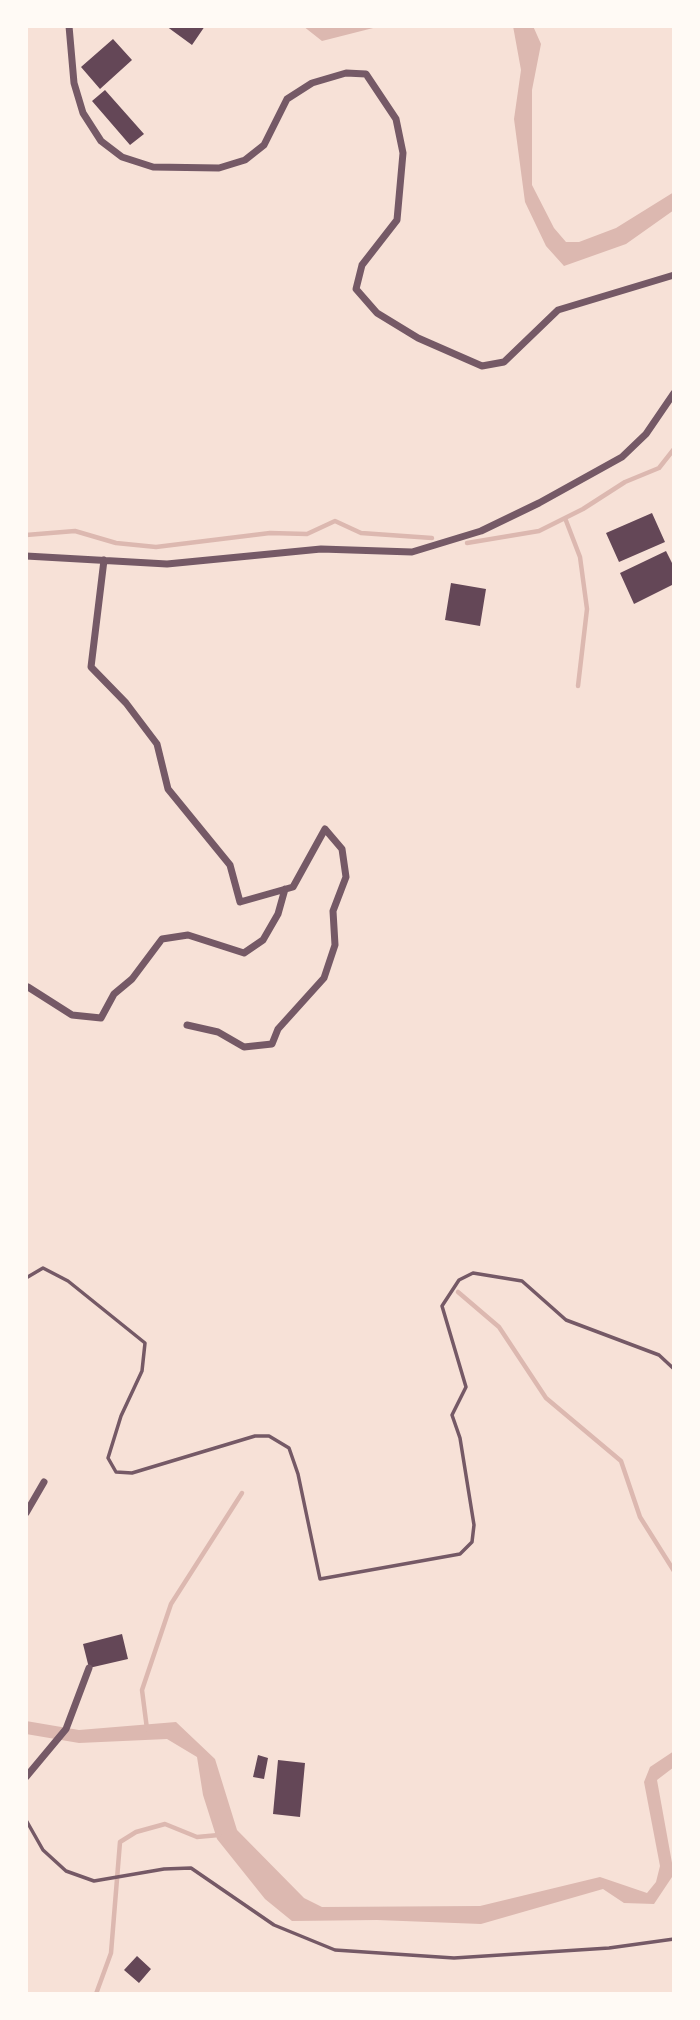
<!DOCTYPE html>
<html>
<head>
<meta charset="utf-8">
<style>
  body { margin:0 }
  #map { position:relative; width:700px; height:2020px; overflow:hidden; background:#f7e1d7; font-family:"Alegreya Sans",sans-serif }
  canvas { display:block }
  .frame { position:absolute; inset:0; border:28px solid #fffaf5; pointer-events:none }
</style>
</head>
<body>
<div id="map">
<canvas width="700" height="2020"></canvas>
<div class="frame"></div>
</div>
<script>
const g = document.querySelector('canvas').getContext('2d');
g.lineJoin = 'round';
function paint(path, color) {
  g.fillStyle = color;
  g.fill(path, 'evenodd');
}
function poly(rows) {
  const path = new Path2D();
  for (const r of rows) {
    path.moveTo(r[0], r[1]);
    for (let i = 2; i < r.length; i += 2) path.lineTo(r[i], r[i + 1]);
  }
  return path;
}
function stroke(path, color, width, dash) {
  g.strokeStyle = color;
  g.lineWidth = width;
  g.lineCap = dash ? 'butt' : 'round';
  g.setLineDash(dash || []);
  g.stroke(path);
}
const water = poly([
  [303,26,381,26,322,41],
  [513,26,533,26,541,44,532,90,532,185,554,228,566,242,579,242,616,228,674,192,674,210,626,244,564,266,546,246,525,202,514,119,521,70],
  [26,1721,79,1730,176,1722,215,1759,237,1830,304,1898,322,1907,480,1906,600,1877,647,1893,656,1882,660,1866,644,1782,650,1767,674,1751,674,1767,657,1780,674,1874,654,1904,624,1903,603,1889,481,1924,377,1920,292,1921,265,1899,217,1839,203,1795,197,1757,167,1739,79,1743,26,1734]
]);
const stream = poly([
  [565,518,580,557,587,609,578,686],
  [26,535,75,531,116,543,156,547,270,533,307,534,335,521,361,533,432,538],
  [467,543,539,531,583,509,625,482,659,468,674,449],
  [458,1292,499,1327,546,1398,621,1461,640,1517,674,1571],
  [147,1729,142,1690,171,1604,242,1493],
  [96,1994,111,1953,120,1842,136,1832,165,1824,197,1837,219,1835]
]);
const building = poly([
  [166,26,205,26,192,45],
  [113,39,132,60,100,89,81,67],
  [105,90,144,134,130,145,92,101],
  [652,513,665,542,619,562,606,533],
  [666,551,674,567,674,584,634,604,620,573],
  [451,583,486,589,480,626,445,620],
  [122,1634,128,1659,89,1668,83,1644],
  [258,1755,268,1758,264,1779,253,1777],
  [278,1760,305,1763,300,1817,273,1814],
  [137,1956,151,1969,139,1983,124,1970]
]);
const service = poly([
  [26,1278,43,1268,68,1281,145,1343,142,1371,121,1416,108,1458,116,1472,132,1473,255,1436,269,1436,289,1448,298,1474,320,1579,460,1554,472,1542,474,1525,460,1438,452,1415,466,1387,442,1306,459,1280,473,1273,522,1281,566,1320,659,1355,674,1369],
  [26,1820,43,1850,66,1871,94,1881,164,1869,191,1868,274,1925,335,1950,454,1958,609,1948,674,1939]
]);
const minor = poly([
  [69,26,74,83,83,113,101,141,122,157,153,167,219,168,245,160,264,145,287,99,312,83,346,73,366,74,396,119,403,153,397,220,362,265,356,289,377,313,418,338,482,366,504,362,558,310,674,275],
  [26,556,167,564,321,549,412,552,481,531,539,503,622,457,646,434,674,393],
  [104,560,91,667,126,703,157,744,168,789,230,865,240,902,293,887,325,829,342,849,346,877,333,911,335,945,324,978,278,1029,272,1044,244,1047,218,1032,187,1025],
  [28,987,72,1015,101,1018,114,994,132,979,162,939,188,935,244,953,263,940,278,914,285,889],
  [26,1513,44,1482],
  [26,1777,66,1729,89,1668]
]);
paint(water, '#dcb8b0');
stroke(stream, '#dcb8b0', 4.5);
paint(building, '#644757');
stroke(service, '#755966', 3.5);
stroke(minor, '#755966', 7);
</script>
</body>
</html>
